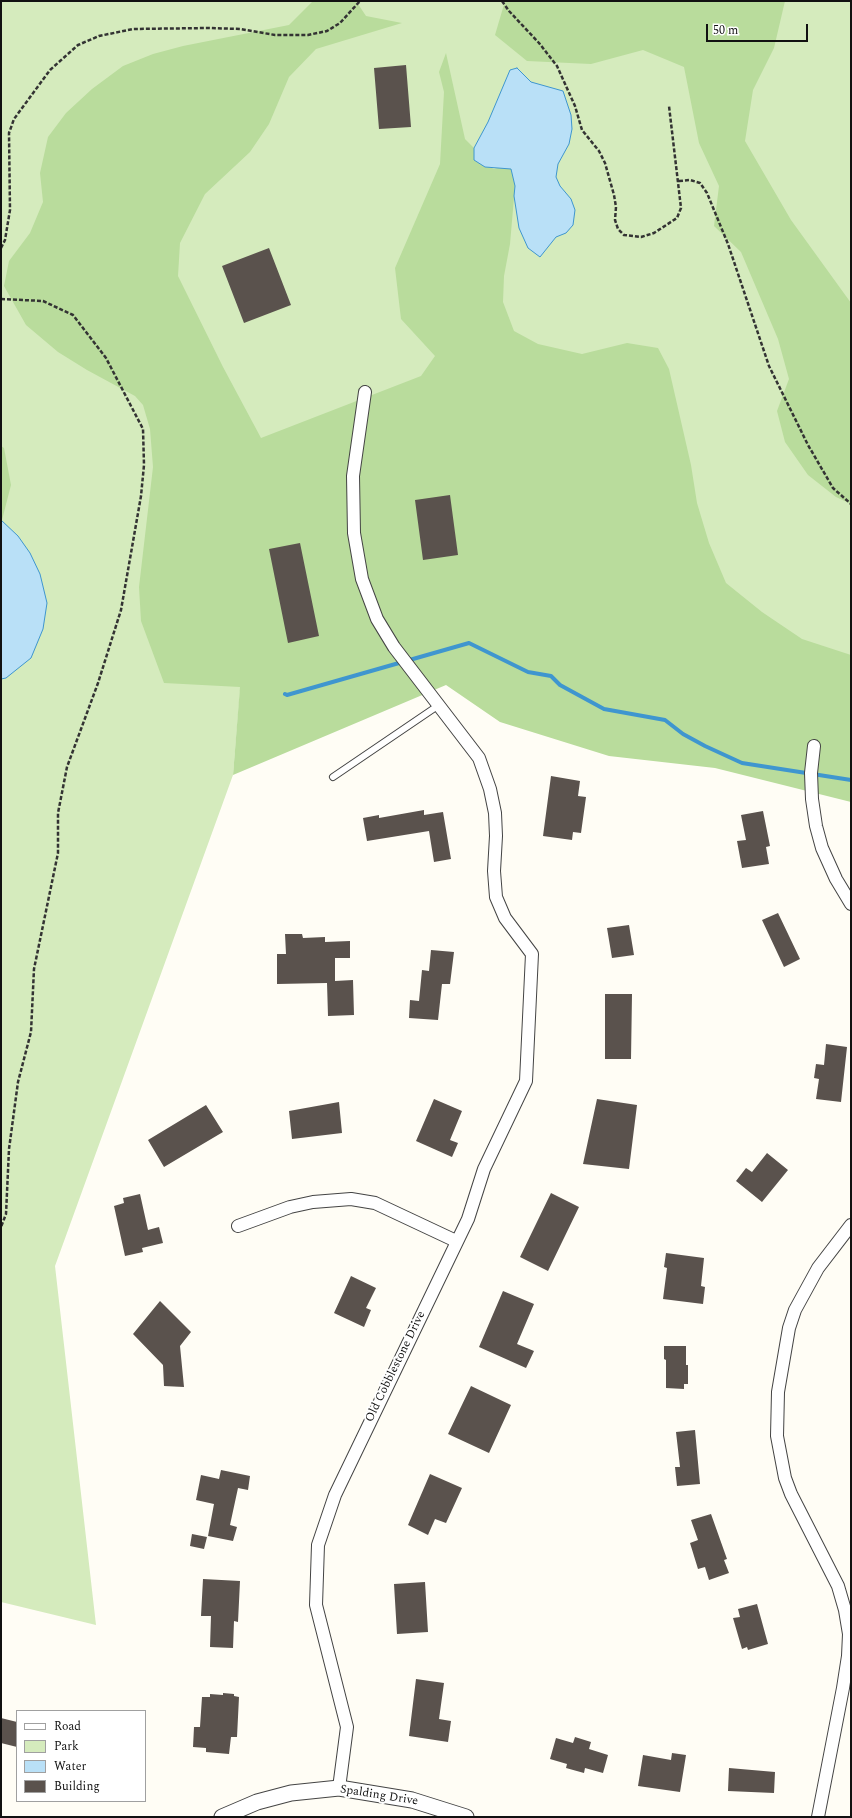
<!DOCTYPE html>
<html>
<head>
<meta charset="utf-8">
<style>
  body { margin:0 }
  #map { position:relative; width:852px; height:1818px; overflow:hidden; background:#fffdf5; font-family:Spectral,serif }
  canvas { display:block }
  .frame { position:absolute; inset:0; border:2px solid #111; pointer-events:none }
  .legend { position:absolute; left:16px; top:1710px; width:130px; height:92px; box-sizing:border-box; background:#fff; border:1px solid #a0a0a0; margin:0; padding:5px 7px; list-style:none; font-size:12px; color:#111 }
  .legend li { display:flex; align-items:center; gap:8px; height:20px }
  .legend b { width:20px; border:1px solid #a0a0a0 }
  .scale { position:absolute; left:706px; top:24px; width:102px; height:18px; box-sizing:border-box; border:2px solid #111; border-top:0; padding-left:5px; font-size:12px; line-height:14px; white-space:nowrap; color:#111; -webkit-text-stroke:3px #fff; paint-order:stroke }
</style>
</head>
<body>
<div id="map">
<canvas width="852" height="1818"></canvas>
<div class="frame"></div>
<ul class="legend">
<li><b style="height:5px;background:#fff"></b>Road</li>
<li><b style="height:11px;background:#d5ebbd"></b>Park</li>
<li><b style="height:11px;background:#b9e0f7"></b>Water</li>
<li><b style="height:11px;background:#5a524d"></b>Building</li>
</ul>
<div class="scale">50 m</div>
</div>
<script>
const g = document.querySelector('canvas').getContext('2d');
g.lineJoin = 'round';
function paint(path, color) {
  g.fillStyle = color;
  g.fill(path, 'evenodd');
}
function poly(rows) {
  const path = new Path2D();
  for (const r of rows) {
    path.moveTo(r[0], r[1]);
    for (let i = 2; i < r.length; i += 2) path.lineTo(r[i], r[i + 1]);
  }
  return path;
}
function stroke(path, color, width, dash) {
  g.strokeStyle = color;
  g.lineWidth = width;
  g.lineCap = dash ? 'butt' : 'round';
  g.setLineDash(dash || []);
  g.stroke(path);
}
function write(font, color, halo, rows, align = 'center') {
  g.font = font + ' Spectral,serif';
  g.lineWidth = 4;
  g.setLineDash([]);
  g.textBaseline = 'middle';
  g.strokeStyle = halo;
  g.fillStyle = color;
  for (const [text, x, y, turn = 0] of rows) {
    g.save();
    g.translate(x, y);
    g.rotate((+turn || 0) * Math.PI / 180);
    g.textAlign = isNaN(turn) ? turn : align;
    if (halo) g.strokeText(text, 0, 0);
    g.fillText(text, 0, 0);
    g.restore();
  }
}
const green = poly([
  [1,1,851,1,851,726,261,438,233,775,55,1266,96,1625,1,1602]
]);
const forest = poly([
  [313,1,356,1,366,16,402,23,316,49,289,77,269,124,250,152,205,194,180,243,178,276,223,367,261,438,421,376,435,356,401,319,395,268,440,164,444,92,439,72,446,53,465,139,474,148,474,160,494,169,501,167,511,168,515,186,510,244,504,276,503,302,514,331,538,344,582,354,627,343,658,348,669,369,691,465,697,503,709,543,726,583,762,612,802,639,851,655,851,802,715,768,609,756,500,722,446,685,233,775,240,687,164,683,141,621,139,587,153,467,150,429,143,405,135,396,87,370,58,352,26,325,4,286,9,261,30,233,43,202,40,173,48,137,66,113,92,89,123,66,153,54,183,46,289,25],
  [505,1,785,1,774,48,753,90,745,141,791,220,851,303,851,504,836,497,808,475,785,442,777,411,789,379,778,339,741,252,714,226,719,186,699,143,684,67,643,50,591,64,527,61,495,35],
  [1,446,4,448,11,485,2,520]
]);
const water = poly([
  [517,68,531,82,563,91,571,115,572,129,569,144,558,164,556,177,560,186,571,199,575,210,573,225,566,233,556,237,540,257,528,248,519,228,514,196,515,186,511,169,485,167,474,160,474,148,488,122,510,70,517,68],
  [1,520,18,536,30,553,40,574,47,603,43,629,31,658,6,678,1,679,1,520]
]);
const stream = poly([
  [285,694,287,695,469,643,528,672,551,676,560,685,604,709,665,720,683,734,705,746,742,763,851,780]
]);
const building = poly([
  [406,65,411,127,379,129,374,68],
  [269,248,291,305,244,323,222,266],
  [450,495,458,555,423,560,415,500],
  [300,543,319,636,288,643,269,549],
  [551,776,580,781,578,796,586,797,581,833,573,832,572,840,543,836],
  [424,810,424,815,443,812,451,859,434,862,429,831,367,841,363,818,379,815,379,818],
  [763,811,770,846,766,847,769,864,742,868,737,841,746,840,741,815],
  [778,913,800,959,784,967,762,920],
  [629,925,634,955,612,958,607,928],
  [285,934,302,934,303,938,325,937,325,942,350,941,350,958,335,958,335,981,353,980,354,1015,328,1016,327,983,277,984,277,954,286,954],
  [431,950,454,952,450,984,442,984,438,1020,409,1018,410,1000,419,1001,422,970,429,971],
  [605,994,632,994,631,1059,605,1059],
  [826,1044,847,1047,841,1102,816,1099,819,1079,814,1078,816,1064,824,1065],
  [434,1099,462,1111,450,1140,458,1143,452,1157,416,1141],
  [597,1099,637,1105,629,1169,583,1164],
  [339,1102,342,1133,292,1139,289,1111],
  [206,1105,223,1132,164,1167,148,1140],
  [767,1153,788,1170,762,1202,736,1181,746,1168,752,1172],
  [551,1193,579,1207,548,1271,520,1257],
  [140,1194,148,1230,159,1227,163,1243,142,1248,143,1252,125,1256,114,1206,124,1203,123,1198],
  [666,1253,704,1258,701,1286,705,1287,703,1304,663,1299,667,1268,664,1267],
  [351,1276,376,1288,366,1308,371,1310,364,1327,334,1313],
  [503,1291,534,1304,517,1344,534,1351,526,1368,479,1347],
  [160,1301,191,1332,180,1346,184,1387,164,1386,163,1365,133,1334],
  [664,1346,686,1346,686,1365,688,1365,688,1384,684,1384,684,1389,666,1388,666,1360,664,1359],
  [471,1386,511,1405,489,1453,448,1434],
  [695,1430,700,1484,677,1486,675,1467,680,1467,676,1432],
  [221,1470,250,1476,248,1490,238,1488,230,1525,237,1527,233,1541,208,1536,214,1504,196,1500,201,1475,219,1479],
  [430,1474,462,1488,446,1523,435,1519,428,1535,408,1525],
  [711,1514,727,1559,724,1560,729,1573,709,1580,705,1567,698,1569,690,1543,698,1540,691,1520],
  [192,1534,207,1537,204,1549,190,1546],
  [203,1579,240,1581,238,1622,234,1621,233,1648,210,1647,211,1616,201,1616],
  [425,1582,428,1632,397,1634,394,1584],
  [757,1604,768,1644,748,1650,747,1647,742,1649,733,1618,740,1617,738,1609],
  [416,1679,444,1683,439,1719,451,1721,448,1742,409,1736],
  [223,1693,234,1694,234,1696,239,1697,237,1737,231,1737,229,1754,206,1752,206,1748,193,1747,194,1727,200,1727,202,1697,210,1697,210,1694,223,1695],
  [1,1718,17,1722,17,1747,1,1743],
  [575,1737,591,1742,589,1749,608,1755,603,1773,585,1768,584,1773,566,1768,567,1764,550,1759,556,1738,573,1743],
  [672,1753,686,1755,680,1792,638,1786,643,1755,671,1760],
  [729,1768,775,1772,774,1793,728,1791]
]);
const path = poly([
  [502,1,509,11,539,43,557,66,575,106,582,130,599,151,605,163,614,195,616,207,615,220,618,229,624,235,641,237,654,233,677,218,681,208,669,106],
  [679,181,690,180,700,183,707,193,728,244,769,366,808,445,833,488,851,504],
  [1,248,5,240,10,210,9,133,14,119,50,70,78,45,99,36,133,29,209,28,240,29,275,35,308,35,327,31,340,23,360,1],
  [1,299,43,301,73,315,106,358,143,429,144,465,141,496,121,610,98,683,67,767,58,813,58,853,34,969,31,1032,18,1082,9,1149,6,1214,1,1227]
]);
const service = poly([
  [333,777,439,705]
]);
const minor = poly([
  [814,746,811,773,812,799,816,826,822,848,836,879,851,904],
  [238,1226,290,1207,313,1202,351,1199,375,1203,456,1241],
  [339,1788,347,1727,316,1605,318,1545,335,1495,468,1219,484,1169,526,1081,532,954,505,918,496,897,494,871,496,836,495,813,490,789,479,758,394,647,377,619,362,579,354,533,353,476,365,392],
  [818,1817,843,1688,848,1656,849,1634,845,1610,838,1586,791,1494,785,1478,777,1436,778,1392,789,1328,795,1310,818,1268,851,1225]
]);
const tertiary = poly([
  [222,1817,257,1802,291,1793,339,1788,412,1800,466,1817]
]);
const streetNames = [
  ["Old Cobblestone Drive",396,1367,-64],
  ["Spalding Drive",379,1796,9]
];
paint(green, '#d5ebbd');
paint(forest, '#b9dc9c');
paint(water, '#b9e0f7');
stroke(water, '#3f96cf', 1);
stroke(stream, '#3f96cf', 4);
paint(building, '#5a524d');
stroke(service, '#444', 8);
stroke(minor, '#444', 14);
stroke(tertiary, '#444', 17);
stroke(path, '#333', 2.5, [4, 2]);
stroke(service, '#fff', 6);
stroke(minor, '#fff', 12);
stroke(tertiary, '#fff', 15);
write('12px', '#111', '#fff', streetNames);
</script>
</body>
</html>
